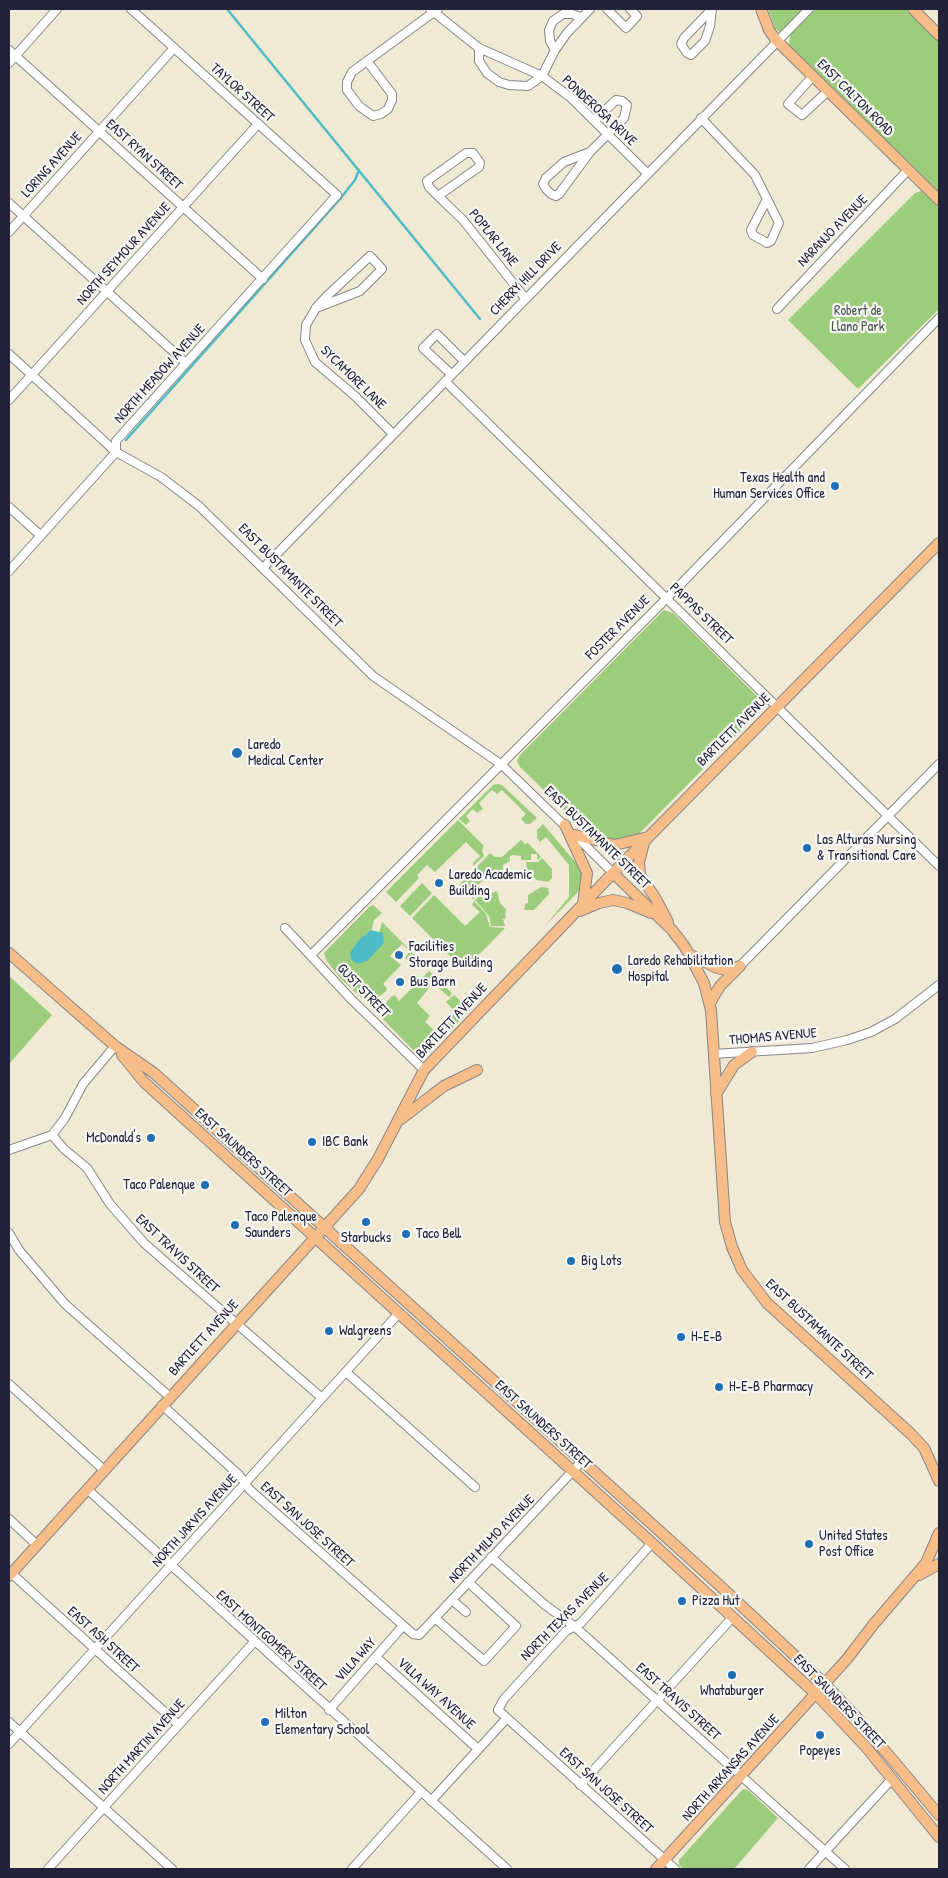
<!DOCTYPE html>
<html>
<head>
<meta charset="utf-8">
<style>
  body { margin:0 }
  #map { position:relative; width:948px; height:1878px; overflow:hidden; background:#f0e9d4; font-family:"Patrick Hand",sans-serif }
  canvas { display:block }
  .frame { position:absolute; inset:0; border:10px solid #22223b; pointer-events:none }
</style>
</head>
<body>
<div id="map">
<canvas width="948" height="1878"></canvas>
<div class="frame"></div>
</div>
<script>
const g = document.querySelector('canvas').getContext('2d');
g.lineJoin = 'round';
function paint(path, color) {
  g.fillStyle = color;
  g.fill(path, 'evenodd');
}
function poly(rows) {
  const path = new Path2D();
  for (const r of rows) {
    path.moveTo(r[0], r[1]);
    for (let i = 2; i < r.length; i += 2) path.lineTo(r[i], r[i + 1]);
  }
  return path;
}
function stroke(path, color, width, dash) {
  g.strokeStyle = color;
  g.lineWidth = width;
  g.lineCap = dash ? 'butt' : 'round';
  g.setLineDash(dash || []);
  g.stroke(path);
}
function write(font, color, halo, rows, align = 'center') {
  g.font = font + ' "Patrick Hand",sans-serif';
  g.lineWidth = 4.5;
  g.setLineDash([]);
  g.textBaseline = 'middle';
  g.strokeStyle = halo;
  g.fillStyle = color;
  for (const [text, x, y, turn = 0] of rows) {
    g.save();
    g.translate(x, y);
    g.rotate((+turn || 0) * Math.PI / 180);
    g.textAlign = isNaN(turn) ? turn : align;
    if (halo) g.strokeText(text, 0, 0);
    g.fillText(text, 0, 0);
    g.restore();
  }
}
const green = poly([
  [768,9,804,9,780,32,775,28],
  [816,9,907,9,939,41,939,194,789,46,790,35],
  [921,191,939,207,939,309,858,389,788,320,915,193],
  [664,610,673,613,760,699,763,708,636,837,622,842,589,834,520,767,517,761,520,755],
  [498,784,502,785,537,818,530,824,526,824,521,819,526,814,502,790,497,794,492,790,479,803,483,809,477,813,473,809,466,816,470,821,466,825,459,819,493,785],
  [458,820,484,846,482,850,484,856,473,866,473,863,480,856,466,842,435,872,427,865,417,875,419,878,396,902,386,892],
  [543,824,577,864,582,875,581,886,577,893,545,926,569,897,569,865,546,837,540,842,537,838,537,830],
  [521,840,525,844,528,843,541,857,537,860,537,854,531,854,531,860,521,860,521,856,513,855,510,856,510,861,503,865,503,873,497,877,492,875,490,871,484,878,475,869,490,853,495,857,502,857],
  [542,858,552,869,552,878,548,882,537,880,528,873,526,862,538,862],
  [473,870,483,880,478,885,483,889,473,899,459,885],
  [422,883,432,893,410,916,400,906],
  [541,887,548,888,549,894,534,910,524,910,525,904,528,903,528,895],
  [484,891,491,897,492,893,497,891,500,903,506,909,505,919,503,919,505,926,491,926,489,916,475,900],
  [434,895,465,926,480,912,472,905,474,901,486,914,490,927,505,928,464,970,412,918],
  [373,905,382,913,374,920,371,932,379,933,382,922,417,957,424,953,411,963,405,958,410,951,402,944,390,956,401,965,383,984,387,988,386,991,369,1005,341,979,326,960,324,953,369,907],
  [429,971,452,993,449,997,433,983,417,1003,430,1016,425,1022,434,1030,455,1012,446,1002,454,995,464,1004,466,999,470,999,474,1006,429,1053,421,1056,417,1054,377,1013,391,997,395,995,399,1001],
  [9,976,52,1015,9,1064],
  [743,1789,748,1790,778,1818,734,1869,683,1869,679,1865,679,1860]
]);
const water = poly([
  [371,930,383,933,384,943,367,961,357,964,351,959,350,953,358,941]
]);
const stream = poly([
  [227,9,480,319],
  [126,440,340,199,355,180,359,170]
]);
const minor = poly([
  [430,9,479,48,542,76,570,97,647,173],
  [607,9,626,28,637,16,630,9],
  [712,9,684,38,681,44,687,53,691,55,705,41,710,26,712,9],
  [479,48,479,61,487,73,499,82,509,85,528,86,542,76,555,50,567,33,590,9],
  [9,50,263,279],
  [555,50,550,41,549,30,553,21,563,14,572,14,581,17],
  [367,61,392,94,392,100,388,109,381,114,373,116,359,106,347,90,347,82,352,72,438,9],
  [9,63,57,9],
  [813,76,788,104,802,115,828,91],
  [701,118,755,175,779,223,771,241,767,243,753,235,751,230,767,199],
  [590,152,564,162,546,178,543,184,546,189,551,194,556,196,559,194,590,152,624,118,627,105,622,101,616,100,595,120],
  [438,196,479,167,480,163,473,153,466,153,427,181,429,187,438,196,463,220,525,298],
  [9,203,186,363],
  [9,232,174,48],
  [316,308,360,291,382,269,370,256,327,296,316,308,306,325,305,340,315,362,355,396,393,434],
  [777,309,908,170],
  [9,354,116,452,161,477,199,506,373,676,502,765,567,828],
  [451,374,423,348,437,334,464,361],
  [445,381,939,866],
  [9,400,258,124],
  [9,507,40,535],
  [263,568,809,9],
  [9,571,116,452,116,441,337,195,131,9],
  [576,836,613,873],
  [285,928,351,999,424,1070],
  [312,954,677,588,939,318],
  [740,966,939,764],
  [713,1054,812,1048,847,1040,871,1032,895,1019,939,985],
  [52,1135,64,1149,87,1168,110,1204,144,1243,322,1398],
  [9,1150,52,1135,65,1118,83,1084,115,1046],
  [9,1233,19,1250,65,1304,170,1397],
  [346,1372,475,1487],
  [9,1384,104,1470],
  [162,1405,239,1475,250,1490,413,1634,419,1635,583,1460],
  [87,1489,507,1869],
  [9,1519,37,1545],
  [652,1543,581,1623,566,1631,504,1699,498,1710,675,1869],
  [491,1557,545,1605,574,1626,845,1869],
  [11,1573,179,1725],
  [452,1600,466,1612],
  [435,1618,484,1661,516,1626,468,1582],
  [376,1657,478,1749],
  [329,1710,402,1627],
  [9,1722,172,1869],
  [9,1744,399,1313],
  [580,1785,733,1617],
  [431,1801,507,1718],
  [48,1869,254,1642],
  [352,1869,421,1792],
  [809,1869,892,1779]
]);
const major = poly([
  [761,9,769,30,776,40,939,200],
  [913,9,939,35],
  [565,825,587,873,583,904],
  [575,835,615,845,648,837],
  [644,843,639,862,640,875,656,899,668,922],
  [613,873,672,930,685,947,704,983,711,1010,725,1222,732,1247,742,1270,767,1303,911,1434,924,1448,939,1481],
  [580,911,599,903,613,900,627,903,651,913],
  [9,953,115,1046,154,1073,718,1584,825,1684,859,1720,939,1815],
  [691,955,717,968,726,970,740,966],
  [710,1003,720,986,740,966],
  [122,1055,144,1082,652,1543,816,1694,866,1747,939,1837],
  [716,1094,734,1065,752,1052],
  [401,1119,444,1086,477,1070],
  [919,1575,939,1564],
  [9,1576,359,1189,378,1159,424,1070,613,873,939,543],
  [656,1869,847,1659,873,1625,926,1563,939,1533]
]);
const markers = [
  [835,486,5,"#1f6fb2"],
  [237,753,6,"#1f6fb2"],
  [807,848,5,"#1f6fb2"],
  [439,883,5,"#1f6fb2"],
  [399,955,5,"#1f6fb2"],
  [617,969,6,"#1f6fb2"],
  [400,982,5,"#1f6fb2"],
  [151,1138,5,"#1f6fb2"],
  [312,1142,5,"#1f6fb2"],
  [205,1185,5,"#1f6fb2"],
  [366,1222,5,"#1f6fb2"],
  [235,1225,5,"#1f6fb2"],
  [406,1234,5,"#1f6fb2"],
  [571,1261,5,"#1f6fb2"],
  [329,1331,5,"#1f6fb2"],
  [681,1337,5,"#1f6fb2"],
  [719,1387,5,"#1f6fb2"],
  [809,1544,5,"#1f6fb2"],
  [682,1601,5,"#1f6fb2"],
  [732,1675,5,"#1f6fb2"],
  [265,1722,5,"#1f6fb2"],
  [820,1735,5,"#1f6fb2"]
];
const streetNames = [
  ["TAYLOR STREET",242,93,42],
  ["EAST CALTON ROAD",855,98,45],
  ["PONDEROSA DRIVE",599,111,43],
  ["EAST RYAN STREET",144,155,42],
  ["LORING AVENUE",52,165,-48],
  ["NARANJO AVENUE",833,231,-46],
  ["POPLAR LANE",493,238,51],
  ["NORTH SEYMOUR AVENUE",124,254,-48],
  ["CHERRY HILL DRIVE",526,279,-46],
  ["NORTH MEADOW AVENUE",160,374,-48],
  ["SYCAMORE LANE",353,378,44],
  ["EAST BUSTAMANTE STREET",290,576,45],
  ["PAPPAS STREET",701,614,44],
  ["FOSTER AVENUE",618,628,-45],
  ["BARTLETT AVENUE",734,730,-45],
  ["EAST BUSTAMANTE STREET",597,838,44],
  ["GUST STREET",363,991,46],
  ["BARTLETT AVENUE",452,1021,-47],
  ["THOMAS AVENUE",773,1037,-5],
  ["EAST SAUNDERS STREET",243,1153,42],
  ["EAST TRAVIS STREET",177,1254,43],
  ["EAST BUSTAMANTE STREET",819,1330,43],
  ["BARTLETT AVENUE",204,1338,-48],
  ["EAST SAUNDERS STREET",543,1425,42],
  ["NORTH JARVIS AVENUE",195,1521,-48],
  ["EAST SAN JOSE STREET",307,1525,42],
  ["NORTH MILMO AVENUE",492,1539,-46],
  ["NORTH TEXAS AVENUE",565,1617,-45],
  ["EAST ASH STREET",103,1640,42],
  ["EAST MONTGOMERY STREET",271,1641,42],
  ["VILLA WAY",356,1660,-48],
  ["VILLA WAY AVENUE",436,1694,42],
  ["EAST TRAVIS STREET",678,1702,42],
  ["EAST SAUNDERS STREET",839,1702,46],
  ["NORTH MARTIN AVENUE",142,1747,-48],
  ["NORTH ARKANSAS AVENUE",731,1768,-48],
  ["EAST SAN JOSE STREET",606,1791,42]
];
const parkNames = [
  ["Robert de",858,311],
  ["Llano Park",858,327]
];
const poiNames = [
  ["Texas Health and",825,478,"right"],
  ["Human Services Office",825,494,"right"],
  ["Laredo",248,745],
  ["Medical Center",248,761],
  ["Las Alturas Nursing",817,840],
  ["& Transitional Care",817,856],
  ["Laredo Academic",449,875],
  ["Building",449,891],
  ["Facilities",409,947],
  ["Storage Building",409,963],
  ["Laredo Rehabilitation",628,961],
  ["Hospital",628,977],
  ["Bus Barn",410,982],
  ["McDonald's",141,1138,"right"],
  ["IBC Bank",322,1142],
  ["Taco Palenque",195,1185,"right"],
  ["Taco Palenque",245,1217],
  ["Saunders",245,1233],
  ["Taco Bell",416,1234],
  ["Starbucks",366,1238,"center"],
  ["Big Lots",581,1261],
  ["Walgreens",339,1331],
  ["H-E-B",691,1337],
  ["H-E-B Pharmacy",729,1387],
  ["United States",819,1536],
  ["Post Office",819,1552],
  ["Pizza Hut",692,1601],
  ["Whataburger",732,1691,"center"],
  ["Milton",275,1714],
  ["Elementary School",275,1730],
  ["Popeyes",820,1751,"center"]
];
paint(green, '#9ccd7c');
paint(water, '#4ebcc6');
stroke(stream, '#4ebcc6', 2.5);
stroke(minor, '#898688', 10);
stroke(major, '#898688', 12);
stroke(minor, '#fff', 8);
stroke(major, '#f7bd88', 10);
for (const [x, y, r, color] of markers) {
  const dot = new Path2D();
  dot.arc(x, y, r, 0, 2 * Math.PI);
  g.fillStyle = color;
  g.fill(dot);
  stroke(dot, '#f6f6f2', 2);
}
write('14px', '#22223b', '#f6f6f2', streetNames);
write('14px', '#47554e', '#f6f6f2', parkNames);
write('14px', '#22223b', '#f6f6f2', poiNames, 'left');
</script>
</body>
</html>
